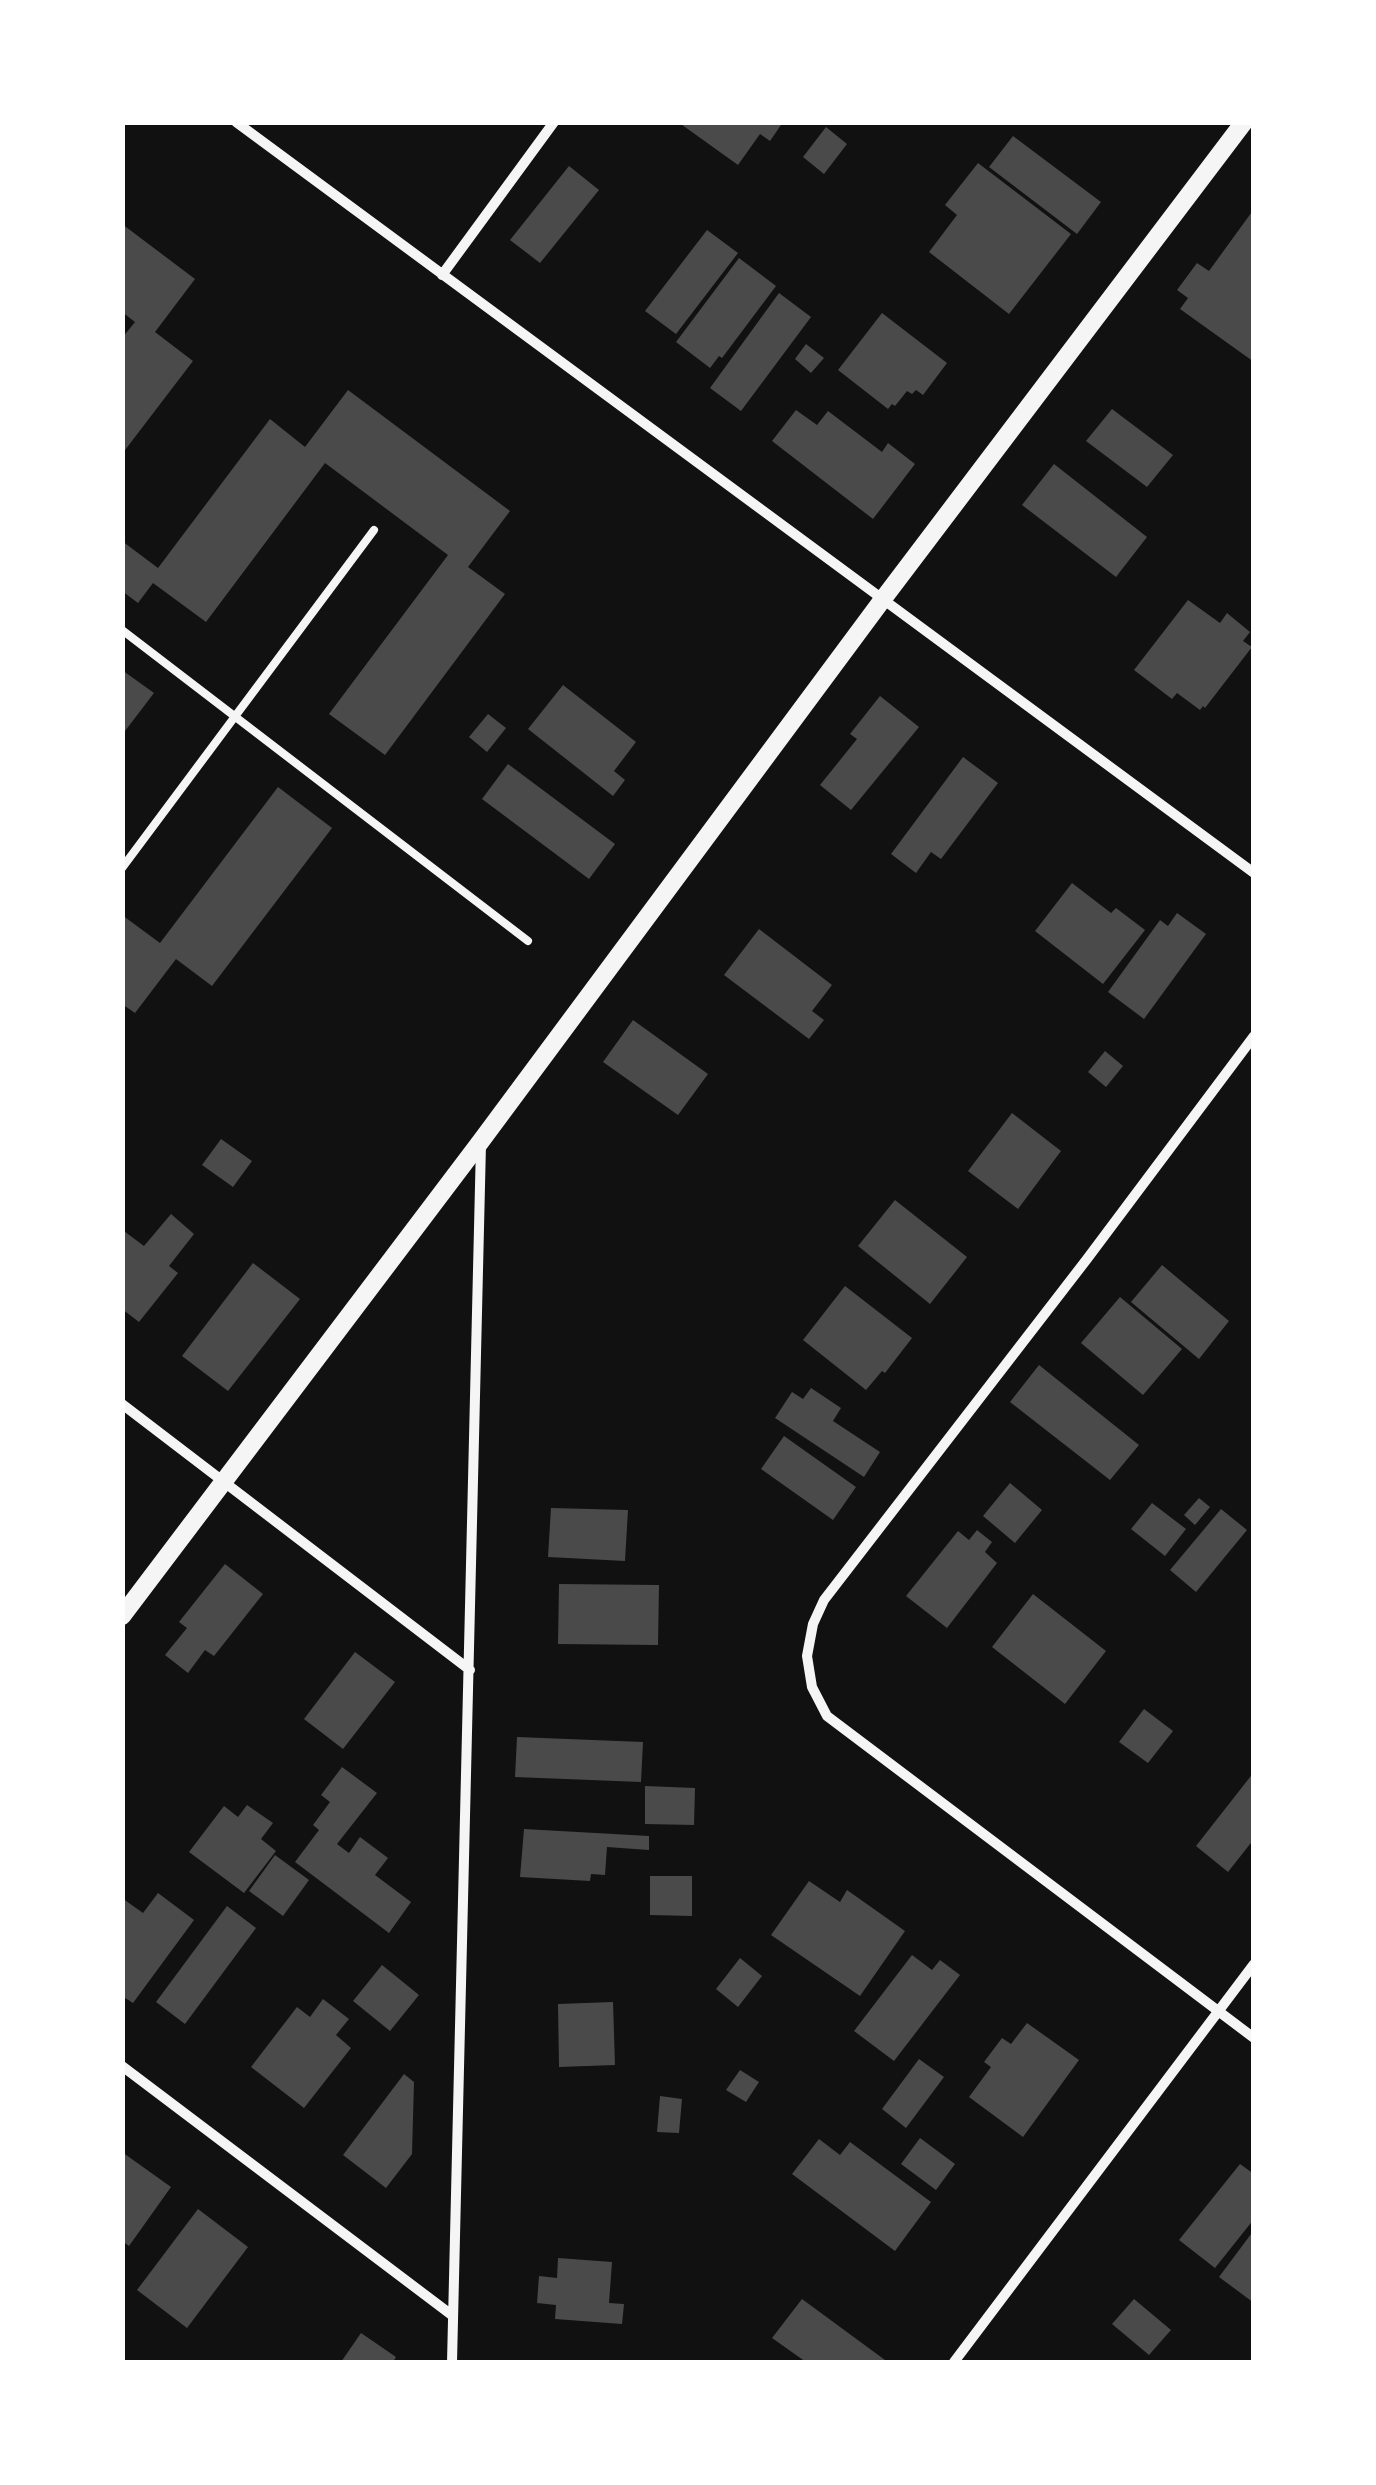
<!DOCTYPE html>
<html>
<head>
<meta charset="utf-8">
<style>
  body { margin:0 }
  #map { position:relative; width:1376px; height:2485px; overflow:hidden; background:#111; font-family:Literata,serif }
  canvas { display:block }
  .frame { position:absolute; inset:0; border:125px solid #fff; pointer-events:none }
</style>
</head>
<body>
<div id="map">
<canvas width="1376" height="2485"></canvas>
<div class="frame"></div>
</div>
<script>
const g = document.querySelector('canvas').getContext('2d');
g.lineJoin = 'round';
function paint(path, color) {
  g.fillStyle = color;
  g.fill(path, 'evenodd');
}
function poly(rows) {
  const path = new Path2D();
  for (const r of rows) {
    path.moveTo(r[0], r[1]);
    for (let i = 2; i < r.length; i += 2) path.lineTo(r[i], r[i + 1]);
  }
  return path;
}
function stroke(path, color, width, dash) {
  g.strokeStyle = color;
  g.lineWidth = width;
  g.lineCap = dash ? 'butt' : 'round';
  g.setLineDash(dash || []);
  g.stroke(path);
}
const building = poly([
  [678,122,783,122,770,141,760,134,738,165],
  [826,127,847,144,824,174,803,157],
  [1013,136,1101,202,1077,234,989,167],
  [978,163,1071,234,1009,314,929,252,957,215,945,205],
  [569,166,599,190,540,263,510,240],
  [1254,209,1254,362,1180,309,1188,298,1177,290,1197,263,1209,271],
  [122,224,195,279,155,332,193,361,122,454,122,338,135,322,122,312],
  [707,230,738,253,676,334,645,311],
  [739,258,776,286,722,358,719,356,710,368,676,342],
  [779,293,811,317,741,411,710,388],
  [882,313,947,363,923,395,916,390,912,394,907,391,895,406,892,404,888,409,838,370],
  [806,344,824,358,811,373,795,359],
  [348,390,510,511,468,567,505,594,385,755,329,714,448,555,325,463,206,622,153,583,138,603,122,591,122,541,158,568,270,419,305,447],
  [1112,409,1173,455,1147,487,1086,441],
  [796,410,817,425,828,411,882,452,888,443,915,464,873,519,772,441],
  [1054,464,1147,537,1116,577,1022,505],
  [1188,600,1220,623,1227,613,1250,632,1243,641,1252,647,1205,708,1203,706,1200,710,1177,693,1172,699,1134,670],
  [122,670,154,693,122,735],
  [563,685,636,742,614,771,625,780,613,796,528,729],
  [880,696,919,727,851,810,820,785,857,739,850,734],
  [488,714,506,728,487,752,469,737],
  [963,757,998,783,941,859,931,852,916,873,891,854],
  [508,764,615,844,589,879,482,799],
  [278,787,332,828,212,986,176,959,135,1013,122,1004,122,915,160,943],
  [1072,883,1111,913,1116,908,1145,930,1103,984,1035,931],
  [1177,913,1206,934,1144,1019,1108,992,1160,920,1168,926],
  [759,929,832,985,812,1011,824,1020,809,1039,724,975],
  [633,1020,708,1074,678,1115,603,1062],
  [1105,1051,1123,1066,1106,1087,1088,1072],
  [1012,1113,1061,1151,1018,1209,968,1171],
  [221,1139,252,1161,233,1187,202,1165],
  [895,1200,967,1257,930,1304,858,1246],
  [171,1214,194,1234,169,1266,178,1273,139,1322,122,1309,122,1233,124,1231,144,1246],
  [253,1263,300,1299,228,1391,182,1356],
  [1162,1265,1229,1321,1199,1359,1131,1302],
  [845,1286,912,1338,885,1373,882,1371,866,1390,803,1340],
  [1120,1297,1182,1349,1143,1395,1081,1343],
  [1039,1365,1139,1445,1110,1480,1010,1402],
  [811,1388,841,1408,833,1421,880,1452,864,1477,775,1418,792,1392,803,1399],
  [784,1436,856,1487,833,1520,761,1469],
  [1010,1483,1042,1510,1015,1543,983,1516],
  [1199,1498,1210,1507,1195,1525,1184,1515],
  [1152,1503,1186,1529,1165,1556,1131,1529],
  [551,1508,628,1510,625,1561,548,1557],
  [1221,1509,1247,1530,1196,1592,1170,1570],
  [977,1530,992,1542,985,1552,997,1563,947,1628,906,1596,958,1531,969,1540],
  [225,1564,263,1594,214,1656,205,1650,188,1673,165,1655,187,1628,179,1622],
  [559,1584,659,1585,658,1645,558,1644],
  [1033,1594,1106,1651,1065,1704,992,1647],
  [355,1652,395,1682,343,1749,304,1719],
  [1144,1709,1173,1731,1148,1763,1119,1742],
  [517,1737,643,1742,641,1782,515,1777],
  [342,1767,377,1793,337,1844,349,1853,360,1837,388,1858,375,1875,411,1902,389,1933,295,1862,319,1830,313,1825,330,1802,321,1795],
  [1254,1772,1254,1839,1228,1872,1196,1846],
  [645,1786,695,1788,694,1825,645,1824],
  [247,1805,273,1823,261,1839,276,1851,244,1893,189,1852,224,1806,238,1817],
  [524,1829,649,1836,649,1850,607,1847,605,1875,591,1874,590,1881,520,1877],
  [275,1855,309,1880,283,1916,249,1891],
  [650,1876,692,1876,692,1916,650,1915],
  [809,1881,840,1902,847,1890,905,1931,860,1996,771,1935],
  [158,1893,194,1920,133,2003,122,1996,122,1898,143,1913],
  [227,1906,256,1928,185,2024,156,2002],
  [912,1955,932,1970,940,1960,960,1975,894,2061,854,2031],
  [740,1958,762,1976,738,2007,716,1989],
  [382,1965,419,1995,390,2031,353,2001],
  [323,1999,349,2019,336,2035,351,2048,304,2108,251,2067,297,2007,310,2017],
  [613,2002,615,2065,559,2067,558,2004],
  [1027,2023,1079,2060,1023,2137,969,2097,991,2067,984,2062,1002,2038,1011,2044],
  [919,2059,944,2077,906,2128,882,2109],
  [740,2070,759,2082,746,2102,726,2090],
  [404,2074,414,2082,412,2154,386,2188,343,2155],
  [660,2096,682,2099,679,2133,657,2132],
  [920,2138,955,2164,936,2190,901,2164],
  [819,2139,840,2155,850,2142,931,2202,895,2251,792,2174],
  [122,2152,171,2187,129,2246,122,2241],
  [1240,2164,1254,2174,1254,2219,1215,2268,1179,2240],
  [198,2209,248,2247,187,2328,137,2290],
  [1254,2230,1254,2303,1219,2277],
  [558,2258,612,2262,609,2303,624,2304,622,2324,555,2319,556,2305,537,2303,539,2276,557,2278],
  [802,2299,885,2360,883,2362,806,2362,772,2338],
  [1134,2299,1171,2330,1149,2355,1112,2324],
  [361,2333,396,2357,393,2362,341,2362]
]);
const service = poly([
  [122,630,528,941],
  [122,868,374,530]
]);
const minor = poly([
  [236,122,1254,873],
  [442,275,554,122],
  [1254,1036,1087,1259,824,1600,813,1624,807,1656,812,1687,827,1716,1254,2038],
  [122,1404,470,1670],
  [122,2066,453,2316],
  [452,2362,481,1144],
  [954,2362,1254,1964]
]);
const tertiary = poly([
  [122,1616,481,1141,883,599,1244,122]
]);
paint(building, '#4a4a4a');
stroke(service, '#f5f5f5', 8);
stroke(minor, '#f5f5f5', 10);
stroke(tertiary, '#f5f5f5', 18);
</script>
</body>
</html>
